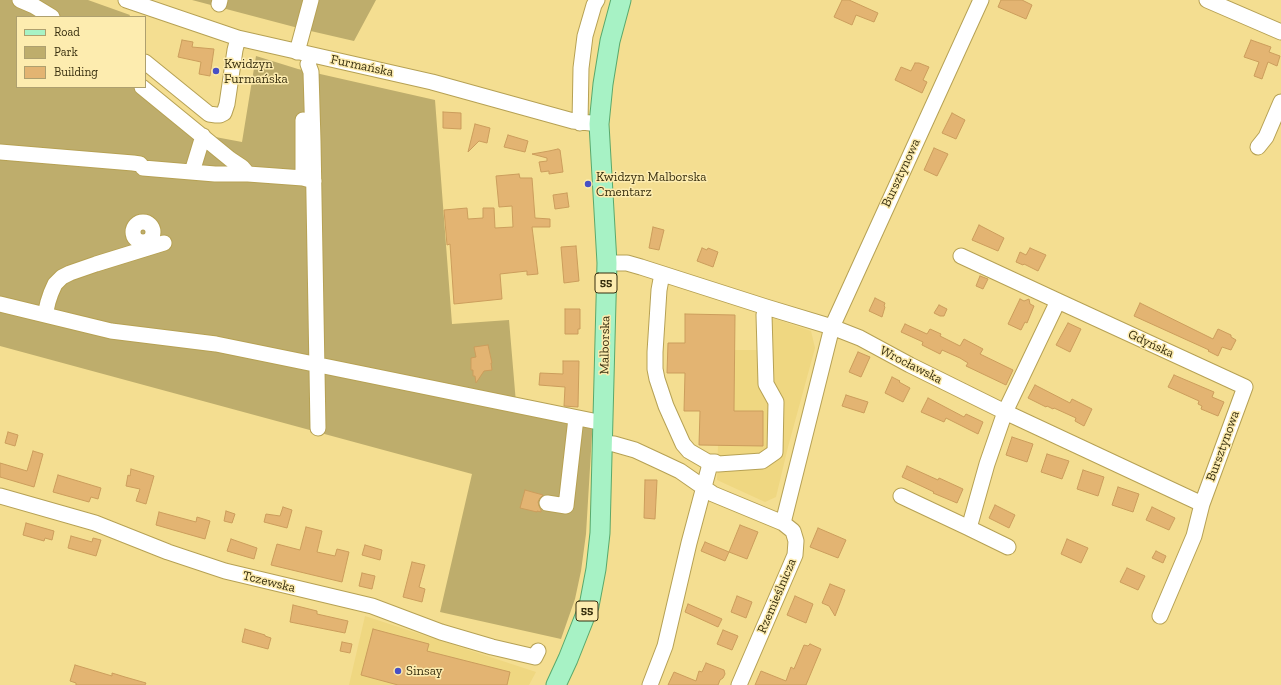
<!DOCTYPE html>
<html>
<head>
<meta charset="utf-8">
<style>
  body { margin:0 }
  #map { position:relative; width:1281px; height:685px; overflow:hidden; background:#f4de91; font-family:"Zilla Slab",serif }
  canvas { display:block }
  .legend { position:absolute; left:16px; top:16px; width:130px; height:72px; box-sizing:border-box; background:#fdecaf; border:1px solid #aea06f; margin:0; padding:5px 7px; list-style:none; font-size:12px; color:#382f0f }
  .legend li { display:flex; align-items:center; gap:8px; height:20px }
  .legend b { width:20px; border:1px solid #aea06f }
</style>
</head>
<body>
<div id="map">
<canvas width="1281" height="685"></canvas>
<ul class="legend">
<li><b style="height:5px;background:#a7f2c5"></b>Road</li>
<li><b style="height:11px;background:#bead6c"></b>Park</li>
<li><b style="height:11px;background:#e3b472"></b>Building</li>
</ul>
</div>
<script>
const g = document.querySelector('canvas').getContext('2d');
g.lineJoin = 'round';
function paint(path, color) {
  g.fillStyle = color;
  g.fill(path, 'evenodd');
}
function poly(rows) {
  const path = new Path2D();
  for (const r of rows) {
    if (r.length === 3) {
      path.moveTo(r[0] + r[2], r[1]);
      path.arc(r[0], r[1], r[2], 0, 2 * Math.PI);
      continue;
    }
    path.moveTo(r[0], r[1]);
    for (let i = 2; i < r.length; i += 2) path.lineTo(r[i], r[i + 1]);
  }
  return path;
}
function stroke(path, color, width, dash) {
  g.strokeStyle = color;
  g.lineWidth = width;
  g.lineCap = dash ? 'butt' : 'round';
  g.setLineDash(dash || []);
  g.stroke(path);
}
function write(font, color, halo, rows, align = 'center') {
  g.font = font + ' "Zilla Slab",serif';
  g.lineWidth = 3;
  g.setLineDash([]);
  g.textBaseline = 'middle';
  g.strokeStyle = halo;
  g.fillStyle = color;
  for (const [text, x, y, turn = 0] of rows) {
    g.save();
    g.translate(x, y);
    g.rotate((+turn || 0) * Math.PI / 180);
    g.textAlign = isNaN(turn) ? turn : align;
    if (halo) g.strokeText(text, 0, 0);
    g.fillText(text, 0, 0);
    g.restore();
  }
}
const built = poly([
  [758,313,811,331,815,348,788,447,776,497,765,502,717,480,718,445,763,445,763,411,734,411,735,350,757,350],
  [365,616,536,672,529,685,349,685]
]);
const green = poly([
  [0,0,88,0,130,15,129,17,17,17,17,87,145,87,210,136,242,142,256,56,298,69,435,100,452,324,509,320,516,403,593,418,586,534,581,571,575,599,561,639,440,612,472,474,0,346],
  [192,0,376,0,354,41,302,29]
]);
const building = poly([
  [842,0,849,0,878,13,874,22,856,15,852,25,834,17,842,0],
  [1001,0,1022,0,1032,5,1026,19,998,7,1001,0],
  [182,40,193,42,192,47,214,49,210,76,199,74,201,62,178,57,182,40],
  [1251,40,1271,47,1269,52,1280,56,1277,66,1268,62,1262,79,1254,76,1259,62,1244,57,1251,40],
  [915,63,919,63,929,67,923,80,927,82,922,93,895,80,901,67,911,71,915,63],
  [443,112,461,113,461,129,443,128,443,112],
  [952,113,965,120,956,139,942,133,952,113],
  [475,124,490,128,487,143,479,141,468,152,475,124],
  [508,135,528,141,525,152,504,147,508,135],
  [934,148,948,154,937,176,924,170,934,148],
  [558,149,560,150,563,172,549,174,549,171,541,172,539,162,547,161,547,158,532,154,549,151,558,149],
  [519,174,520,178,532,178,535,218,550,219,550,227,532,227,538,274,527,275,527,271,500,274,502,299,454,304,450,244,447,245,444,210,467,208,468,219,483,218,483,208,494,208,495,228,513,227,512,206,499,207,496,176,519,174],
  [567,193,569,207,555,209,553,195,567,193],
  [979,225,1004,238,998,251,972,240,979,225],
  [653,227,664,230,659,250,649,248,653,227],
  [576,246,579,281,564,283,561,247,576,246],
  [702,248,707,250,708,248,718,252,713,267,697,261,702,248],
  [1030,248,1046,255,1038,271,1024,264,1023,265,1016,262,1020,252,1026,255,1030,248],
  [980,276,988,279,983,289,976,286,980,276],
  [875,298,885,303,884,306,885,307,882,317,869,311,875,298],
  [1020,299,1024,301,1029,299,1030,304,1034,306,1027,323,1025,322,1021,330,1008,324,1020,299],
  [1140,303,1213,339,1218,329,1231,335,1231,337,1236,340,1231,350,1222,347,1218,356,1208,351,1209,350,1134,316,1140,303],
  [939,305,947,309,944,316,940,316,934,313,939,305],
  [565,309,580,309,580,329,578,329,578,334,565,334,565,309],
  [685,314,735,315,734,411,763,411,763,446,699,445,700,411,684,411,685,373,667,373,668,343,685,343,685,314],
  [1068,323,1081,329,1070,352,1056,345,1068,323],
  [905,324,927,334,930,329,941,334,940,336,960,346,964,339,983,349,980,354,1013,370,1006,385,966,366,968,363,960,358,942,350,940,354,922,345,923,342,901,332,905,324],
  [488,345,492,363,491,363,492,370,484,371,476,383,475,376,473,376,473,370,471,370,471,358,476,357,474,347,488,345],
  [858,352,870,357,861,377,849,372,858,352],
  [563,361,579,361,578,407,564,406,565,387,539,385,540,373,563,374,563,361],
  [1174,375,1214,392,1212,397,1224,402,1218,416,1201,409,1202,406,1198,404,1199,401,1168,387,1174,375],
  [892,377,900,381,899,382,910,388,903,402,885,393,892,377],
  [1035,385,1070,403,1072,399,1092,409,1084,426,1075,421,1076,418,1054,408,1053,409,1047,406,1046,407,1028,398,1035,385],
  [846,395,868,402,864,413,842,406,846,395],
  [928,398,964,417,966,414,983,422,978,434,946,418,944,422,921,412,928,398],
  [8,432,18,435,15,446,5,443,8,432],
  [1012,437,1033,444,1027,462,1006,455,1012,437],
  [33,451,43,454,34,487,0,477,0,463,27,471,33,451],
  [1047,454,1069,461,1062,479,1041,472,1047,454],
  [907,466,938,480,939,478,963,489,957,503,933,493,934,492,902,477,907,466],
  [131,469,154,476,146,504,136,501,140,489,126,486,128,475,130,476,131,469],
  [1083,470,1104,477,1098,496,1077,489,1083,470],
  [58,475,101,488,98,499,91,497,89,502,53,492,58,475],
  [645,480,657,480,655,519,644,518,645,480],
  [1118,487,1139,494,1133,512,1112,505,1118,487],
  [525,490,543,495,540,498,538,502,539,506,541,510,541,512,537,511,537,512,520,508,525,490],
  [995,505,1015,515,1009,528,989,518,995,505],
  [283,507,292,510,287,528,264,522,266,514,280,516,283,507],
  [1152,507,1175,518,1169,530,1146,520,1152,507],
  [226,511,235,514,232,523,224,521,226,511],
  [159,512,196,522,197,517,210,521,205,539,156,525,159,512],
  [26,523,54,531,52,540,45,538,44,541,23,535,26,523],
  [740,525,758,532,747,559,729,552,740,525],
  [306,527,322,531,317,552,335,556,337,549,349,552,342,582,271,565,277,544,300,550,306,527],
  [818,528,846,540,838,558,810,547,818,528],
  [71,536,92,542,93,538,101,540,96,556,68,548,71,536],
  [231,539,257,548,254,559,227,551,231,539],
  [1067,539,1088,548,1081,563,1061,554,1067,539],
  [705,542,729,552,725,561,701,551,705,542],
  [365,545,382,550,380,560,362,555,365,545],
  [1156,551,1166,556,1163,563,1152,558,1156,551],
  [412,562,425,565,419,587,425,589,422,602,403,597,412,562],
  [1127,568,1145,576,1138,590,1120,582,1127,568],
  [362,573,375,576,372,589,359,586,362,573],
  [830,584,845,590,835,616,829,606,822,603,830,584],
  [737,596,752,602,746,618,731,612,737,596],
  [795,596,813,604,806,623,787,615,795,596],
  [688,604,722,619,718,627,685,612,688,604],
  [293,605,317,611,317,614,348,621,345,633,290,622,293,605],
  [245,629,265,635,265,636,271,638,268,649,242,642,245,629],
  [373,629,429,644,427,651,510,672,507,685,398,685,361,675,373,629],
  [723,630,738,636,732,650,717,644,723,630],
  [342,642,352,644,350,653,340,651,342,642],
  [810,644,821,649,806,685,755,685,761,671,786,681,791,667,794,669,804,645,808,646,810,644],
  [706,663,724,670,725,674,723,678,720,680,718,685,668,685,674,672,696,681,699,671,702,672,706,663],
  [75,665,112,676,112,673,125,677,146,683,145,685,76,685,76,683,70,681,75,665]
]);
const minor = poly([
  [20,0,34,6,52,17],
  [126,0,238,38,432,82,573,121,599,124],
  [1207,0,1281,32],
  [219,4,220,0],
  [297,52,311,0],
  [145,62,209,114,216,115,220,115,224,113,227,104,235,50,238,38],
  [308,64,311,72,313,141,318,428],
  [142,87,230,159,242,167,248,174],
  [303,120,303,178],
  [580,123,581,68,585,36,594,5,597,0],
  [1258,147,1266,137,1281,102],
  [0,152,133,163,140,164,143,168,215,174,248,174,303,178,314,181],
  [192,172,203,136],
  [143,232,10],
  [607,263,627,263,641,267,766,307,832,327,860,338,910,365,1005,412,1202,504],
  [1058,301,1245,387,1202,504,1194,536,1160,616],
  [0,304,111,331,216,344,603,423],
  [45,315,48,302,51,293,55,284,62,277,70,273,96,264,164,243],
  [603,443,614,444,635,450,663,463,680,471,713,494,783,523,793,531,796,541,795,555,739,685],
  [708,462,715,462,718,464,762,461,775,452,776,402,766,384,764,315,766,307],
  [0,496,95,523,168,552,225,571,372,606,441,632,492,647,535,657,538,651],
  [901,496,969,528,987,464,1005,412,1058,301,961,256],
  [547,503,566,506,576,418],
  [783,523,832,327,981,0],
  [969,528,1008,547],
  [650,685,665,646,689,543,709,468,708,462,689,451,683,444,666,406,657,379,655,369,655,352,659,290,662,274]
]);
const major = poly([
  [556,685,568,659,589,606,596,569,600,533,607,263,599,124,603,84,610,41,621,0]
]);
const markers = [
  [216,71,4,"#4750c5"],
  [588,184,4,"#4750c5"],
  [398,671,4,"#4750c5"]
];
const shields = [
  [606,283,22],
  [587,611,22]
];
const shieldNames = [
  ["55",606,283],
  ["55",587,611]
];
const poiNames = [
  ["Kwidzyn",224,64],
  ["Furmańska",224,79],
  ["Kwidzyn Malborska",596,177],
  ["Cmentarz",596,192],
  ["Sinsay",406,671]
];
const streetNames = [
  ["Furmańska",362,66,12],
  ["Bursztynowa",901,173,-65],
  ["Gdyńska",1151,344,25],
  ["Malborska",605,345,-89],
  ["Wrocławska",911,365,27],
  ["Bursztynowa",1223,446,-70],
  ["Tczewska",269,582,14],
  ["Rzemieślnicza",777,596,-67]
];
paint(built, '#efd781');
paint(green, '#bead6c');
paint(building, '#e3b472');
stroke(building, '#cb9d5c', 1);
stroke(minor, '#b6a154', 17);
stroke(major, '#5aa96c', 21);
stroke(minor, '#fff', 15);
stroke(major, '#a7f2c5', 19);
for (const [x, y, r, color] of markers) {
  const dot = new Path2D();
  dot.arc(x, y, r, 0, 2 * Math.PI);
  g.fillStyle = color;
  g.fill(dot);
  stroke(dot, '#fdecaf', 1.5);
}
for (const [x, y, w] of shields) {
  const box = new Path2D();
  box.roundRect(x - w / 2, y - 10, w, 20, 3);
  g.fillStyle = '#fdecaf';
  g.fill(box);
  stroke(box, '#382f0f', 1);
}
write('bold 12px', '#382f0f', null, shieldNames);
write('13px', '#382f0f', '#fdecaf', poiNames, 'left');
write('13px', '#382f0f', '#fdecaf', streetNames);
</script>
</body>
</html>
